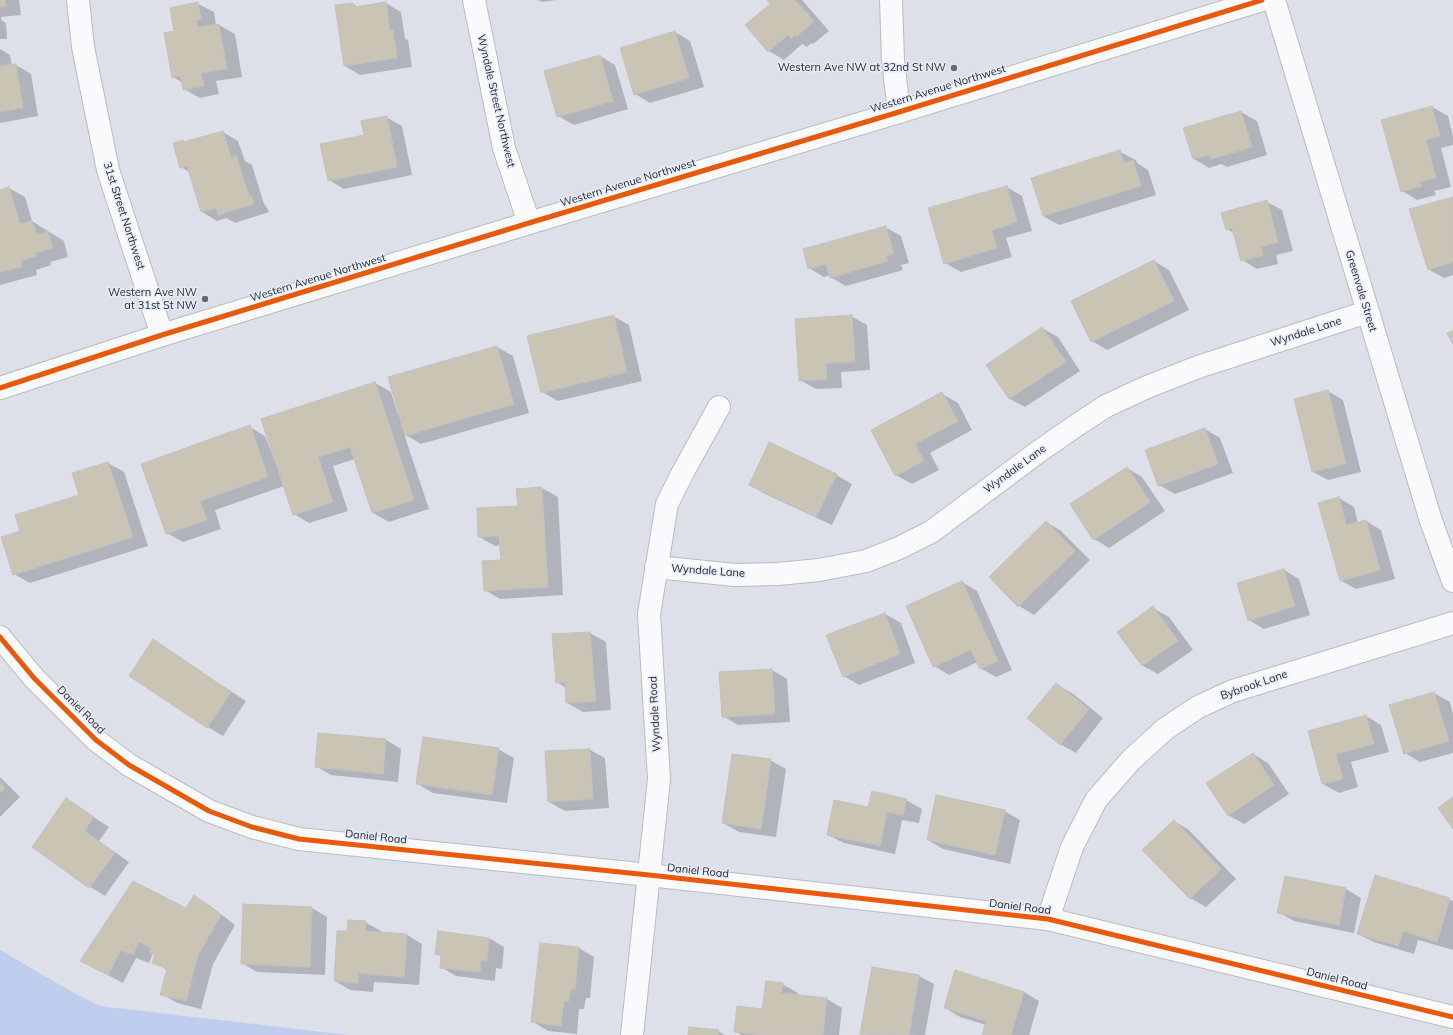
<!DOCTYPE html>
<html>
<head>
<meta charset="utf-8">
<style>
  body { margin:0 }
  canvas { display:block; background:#dde0e8 }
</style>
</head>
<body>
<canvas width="1453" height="1035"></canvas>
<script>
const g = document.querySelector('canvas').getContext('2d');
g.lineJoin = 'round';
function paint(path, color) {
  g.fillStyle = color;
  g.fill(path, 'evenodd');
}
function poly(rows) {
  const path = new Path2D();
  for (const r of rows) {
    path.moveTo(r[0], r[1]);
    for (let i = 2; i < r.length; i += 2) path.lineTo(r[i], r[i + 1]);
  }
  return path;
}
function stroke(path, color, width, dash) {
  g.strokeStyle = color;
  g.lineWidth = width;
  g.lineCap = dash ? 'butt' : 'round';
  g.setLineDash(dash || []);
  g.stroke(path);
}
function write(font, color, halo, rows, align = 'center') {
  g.font = font + ' Mulish,sans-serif';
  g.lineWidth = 3;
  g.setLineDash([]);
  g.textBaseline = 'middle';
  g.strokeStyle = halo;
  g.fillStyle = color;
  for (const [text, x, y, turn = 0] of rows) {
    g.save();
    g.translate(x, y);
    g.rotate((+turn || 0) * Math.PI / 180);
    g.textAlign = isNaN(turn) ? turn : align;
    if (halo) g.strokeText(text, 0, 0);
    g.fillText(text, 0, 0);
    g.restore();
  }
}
const green = poly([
  [0,950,72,992,100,1006,348,1035,0,1035]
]);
const shadow = poly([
  [0,0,19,0,21,15,1,17,2,21,6,23,7,39,0,39],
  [538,0,556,0,542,2],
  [768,0,802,0,829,31,813,44,811,43,807,47,802,44,784,60,769,51,772,4],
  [386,3,401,12,405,39,408,40,412,67,360,75,345,66,353,4,358,7],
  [198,4,214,12,216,26,219,25,235,34,242,77,216,81,219,94,200,98,184,89,183,83,173,77,176,32],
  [675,32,690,41,704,87,650,103,635,94],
  [0,49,10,55,12,66,16,65,31,74,38,116,0,123],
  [600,56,615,65,628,109,574,125,558,116],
  [1432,107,1448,116,1453,136,1453,145,1441,148,1451,187,1434,191,1436,195,1417,200,1402,191],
  [1241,112,1257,121,1267,155,1227,167,1221,164,1209,168,1194,159],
  [386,117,402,126,412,175,344,189,329,180,365,135],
  [223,132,238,141,245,161,252,165,264,204,266,206,269,212,235,223,226,218,217,221,202,212,189,172,181,167,183,141,186,143],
  [1120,152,1136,160,1137,163,1148,170,1156,195,1059,225,1043,216],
  [1007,187,1022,196,1032,231,1006,238,1012,257,961,272,945,263],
  [9,188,25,197,32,221,64,241,68,257,50,262,51,265,36,270,37,275,0,285,0,191],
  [1453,198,1453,275,1444,278,1428,269],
  [1267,202,1282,210,1293,251,1276,255,1278,264,1257,269,1242,260,1235,234,1227,229],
  [885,227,901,236,909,263,901,265,903,270,846,286,830,277,830,275,824,277,809,268],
  [1154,261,1169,270,1189,310,1107,350,1092,341],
  [613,316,629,325,642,381,558,401,542,392],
  [851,316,867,325,870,370,841,372,842,388,816,389,800,380],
  [1042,328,1058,337,1080,371,1025,407,1010,399,987,365],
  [497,347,513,356,529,413,421,444,404,434,429,509,389,522,373,513,355,459,333,466,348,511,309,523,294,514,284,486,215,510,221,529,183,542,167,533,250,427,265,436,273,456,375,383,391,392,398,415,400,415,389,378],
  [1328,391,1343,400,1361,472,1328,480,1313,472],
  [942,394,958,403,972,430,930,453,939,470,912,484,896,475],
  [1205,429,1220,438,1233,473,1175,494,1159,485],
  [108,463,124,472,148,546,30,583,14,574,22,532,80,495,73,474],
  [1127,468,1142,477,1165,511,1109,548,1094,539],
  [836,475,852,484,832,525,765,494,750,485],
  [542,488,558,497,563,595,500,599,485,590,502,561,501,545,495,546,479,537,519,506,518,490],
  [1339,498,1354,507,1358,523,1366,521,1381,530,1395,579,1356,589,1340,580],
  [1046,522,1061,531,1090,560,1034,615,1019,606,990,577],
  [1284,570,1299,579,1310,615,1264,629,1249,620],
  [962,582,977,591,1012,670,996,677,980,668,978,662,949,675,934,666],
  [1153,608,1169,617,1193,650,1158,674,1143,666,1119,632],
  [885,614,901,623,915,663,859,685,844,676],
  [590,633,606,642,611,710,583,712,567,703,566,688,557,682,553,635],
  [153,641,246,701,223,736,208,727],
  [772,670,787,679,790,722,738,725,723,716],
  [1056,684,1072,693,1103,718,1076,753,1060,744],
  [1434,693,1450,702,1453,714,1453,753,1420,762,1405,753],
  [1366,716,1381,725,1389,752,1351,762,1358,787,1339,793,1323,784,1309,731],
  [386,740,401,749,398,782,331,775,316,766],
  [498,749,514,758,507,803,433,793,418,784],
  [590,750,605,758,609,808,565,811,549,802],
  [1253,754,1268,763,1289,794,1244,824,1228,815],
  [770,760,786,769,776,837,739,832,723,823],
  [0,777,20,797,0,817],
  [67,800,109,827,99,841,129,862,105,896,90,887,33,847],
  [906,800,922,809,919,823,902,820,895,854,844,843,828,835,869,809],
  [1004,811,1020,820,1010,864,943,849,928,840],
  [1174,821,1189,830,1236,879,1206,907,1190,898],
  [1376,876,1453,901,1453,950,1418,940,1414,954,1374,942,1358,934],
  [1286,877,1346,889,1361,898,1354,933,1294,921,1278,912],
  [194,897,209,905,235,925,213,964,201,1009,177,1003,162,994,167,970,153,962,157,955,153,953,149,963,136,958,123,983,81,961,186,909],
  [312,908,327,917,325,975,257,972,242,963],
  [365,922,381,931,381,933,407,935,422,944,419,985,374,982,373,992,350,990,335,981,348,932],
  [489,938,504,947,502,969,496,968,495,981,456,976,441,967,442,957,436,953],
  [579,948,594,957,590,998,586,998,584,1009,579,1009,577,1034,548,1031,533,1022],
  [919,976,934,984,925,1035,861,1034],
  [782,984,798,993,797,996,827,999,842,1008,839,1035,742,1035,735,1031,763,1010],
  [1024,992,1039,1001,1029,1035,983,1035,986,1025,960,1017,945,1008],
  [718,1031,725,1035,689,1035]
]);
const building = poly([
  [0,0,5,0,6,6,0,7,0,0],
  [767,0,795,0,814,21,797,36,796,34,791,39,788,35,768,52,745,25,770,4,767,0],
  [198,2,201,19,196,20,197,27,219,24,227,69,201,73,204,86,183,90,181,76,172,78,164,33,174,31,170,8,198,2],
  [386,2,390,31,393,30,397,58,344,66,335,5,353,3,354,7,386,2],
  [675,31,689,78,634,95,620,48,675,31],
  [600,55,613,101,557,117,544,71,600,55],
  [16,64,23,108,0,112,0,66,16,64],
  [1432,106,1440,136,1426,140,1436,178,1419,182,1422,186,1401,192,1381,120,1432,106],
  [1241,111,1252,147,1211,159,1209,155,1193,159,1183,128,1241,111],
  [387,116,397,167,328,181,320,144,364,135,361,121,387,116],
  [223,131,231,157,236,155,249,196,251,196,254,204,218,215,216,208,201,212,187,166,180,168,173,143,183,140,183,142,223,131],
  [1120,150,1124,163,1133,160,1141,186,1043,216,1031,178,1120,150],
  [1007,186,1017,222,992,230,997,248,944,264,928,208,1007,186],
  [9,187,20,224,32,221,37,235,48,231,53,248,35,253,36,256,21,261,22,267,0,272,0,190,9,187],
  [1453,197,1453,262,1428,270,1409,209,1453,197],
  [1267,200,1278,242,1261,247,1263,255,1241,261,1232,228,1226,230,1221,213,1267,200],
  [886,226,894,254,886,256,888,261,830,278,826,264,808,269,803,249,886,226],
  [1154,260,1174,301,1091,342,1071,301,1154,260],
  [614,315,627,372,541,393,527,336,614,315],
  [852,315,855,362,826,363,827,379,799,381,795,319,852,315],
  [1042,327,1066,362,1009,399,986,365,1042,327],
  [1453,331,1453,344,1447,333,1453,331],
  [497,346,514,404,405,436,388,377,497,346],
  [375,382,414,500,372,513,350,447,318,457,333,502,293,515,261,419,375,382],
  [1328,390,1346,464,1312,472,1294,399,1328,390],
  [942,392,958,421,915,444,924,461,895,476,871,430,942,392],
  [250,425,268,477,200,501,207,520,166,534,141,464,250,425],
  [1205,428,1218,464,1158,486,1145,450,1205,428],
  [769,442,837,474,816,517,749,485,769,442],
  [108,462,133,537,13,575,1,537,20,531,15,515,79,495,72,473,108,462],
  [1127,467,1150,502,1093,540,1070,504,1127,467],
  [542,487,548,587,484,591,482,561,501,560,499,536,478,537,477,508,518,506,516,489,542,487],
  [1339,497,1346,525,1366,520,1380,570,1340,581,1318,503,1339,497],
  [1046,521,1075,551,1018,607,989,577,1046,521],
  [1284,569,1295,606,1248,621,1237,583,1284,569],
  [962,581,998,661,980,669,971,650,933,667,906,606,962,581],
  [1153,606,1178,641,1142,666,1117,632,1153,606],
  [885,613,900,654,843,677,826,635,885,613],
  [590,632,596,701,566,703,565,682,556,683,552,634,590,632],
  [153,639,231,692,207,728,129,676,153,639],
  [772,669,775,714,722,717,719,672,772,669],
  [1056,683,1089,709,1060,745,1027,718,1056,683],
  [1434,692,1449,741,1404,754,1389,705,1434,692],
  [1366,715,1374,744,1336,754,1343,779,1322,784,1308,731,1366,715],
  [318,733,386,739,383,774,315,767,318,733],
  [423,737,499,748,492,795,416,784,423,737],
  [590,749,593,799,548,802,545,751,590,749],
  [1253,753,1274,785,1228,816,1206,783,1253,753],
  [732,754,771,759,761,829,722,823,732,754],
  [0,783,5,788,0,793,0,783],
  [872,791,907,799,903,815,887,812,880,846,827,835,834,800,868,807,872,791],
  [936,795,1005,810,995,855,927,840,936,795],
  [1453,797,1453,829,1438,808,1453,797],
  [66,798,94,817,84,831,115,853,89,888,32,847,66,798],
  [1174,820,1221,869,1190,899,1142,850,1174,820],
  [1375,875,1450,898,1437,942,1403,931,1398,946,1357,934,1375,875],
  [1285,876,1346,888,1339,925,1277,913,1285,876],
  [133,881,186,908,194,895,221,915,198,955,186,1001,160,995,167,969,152,963,155,955,149,952,151,948,139,942,133,955,121,950,108,975,80,961,133,881],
  [243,904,312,907,310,967,241,964,243,904],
  [348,920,366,921,365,931,407,934,404,977,359,973,358,983,334,981,337,931,347,931,348,920],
  [438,931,489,938,487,961,481,960,480,972,440,968,441,955,435,954,438,931],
  [540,943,579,947,575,989,571,989,569,1001,564,1001,561,1026,531,1022,540,943],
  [872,967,919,975,909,1035,860,1034,872,967],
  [955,970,1024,992,1011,1035,982,1035,986,1021,944,1008,955,970],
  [766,981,783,983,781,993,827,998,823,1035,762,1035,734,1032,737,1006,762,1009,766,981],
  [689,1027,719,1030,718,1035,688,1035,689,1027]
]);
const street = poly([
  [78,0,83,47,108,170,162,335],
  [474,0,504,148,529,223],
  [891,0,893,60,899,112],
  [1274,0,1431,521,1453,581],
  [656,567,735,575,778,574,819,570,866,561,899,548,931,532,1038,452,1077,425,1106,406,1147,387,1198,367,1367,312],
  [1048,919,1072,847,1096,800,1131,760,1165,729,1198,707,1233,691,1453,623],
  [632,1035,659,779,649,614,667,504,683,472,719,407]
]);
const secondary = poly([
  [0,388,162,335,529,223,899,112,1262,0],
  [0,637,34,678,96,740,129,765,209,811,252,827,299,839,649,875,1048,919,1453,1017]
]);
const cycleway = poly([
  [0,388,162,335,529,223,899,112,1262,0],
  [0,637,34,678,96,740,129,765,209,811,252,827,299,839,649,875,1048,919,1453,1017]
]);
const markers = [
  [954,68,4,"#67696f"],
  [205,299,4,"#67696f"]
];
const poiNames = [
  ["Western Ave NW at 32nd St NW",946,68],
  ["Western Ave NW",197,293],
  ["at 31st St NW",197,306]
];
const streetNames = [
  ["Western Avenue Northwest",938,89,-17],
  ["Wyndale Street Northwest",496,101,77],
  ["Western Avenue Northwest",628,183,-17],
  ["31st Street Northwest",124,216,72],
  ["Western Avenue Northwest",318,278,-17],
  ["Greenvale Street",1361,291,73],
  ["Wyndale Lane",1306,332,-18],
  ["Wyndale Lane",1015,469,-36],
  ["Wyndale Lane",708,571,4],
  ["Bybrook Lane",1254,685,-19],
  ["Daniel Road",81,710,45],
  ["Wyndale Road",655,714,-93],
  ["Daniel Road",376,837,6],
  ["Daniel Road",698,871,6],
  ["Daniel Road",1020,907,7],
  ["Daniel Road",1337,979,14]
];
paint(green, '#bfceee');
paint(shadow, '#0003');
paint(building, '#cac4b5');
stroke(building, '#c1c1c3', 1);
stroke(street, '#b9bcc2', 24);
stroke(secondary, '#b9bcc2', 24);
stroke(street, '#fafafc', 22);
stroke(secondary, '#fafafc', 22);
stroke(cycleway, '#e8590c', 5);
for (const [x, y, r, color] of markers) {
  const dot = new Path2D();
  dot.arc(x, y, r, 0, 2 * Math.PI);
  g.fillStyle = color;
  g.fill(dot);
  stroke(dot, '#e6ecf9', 1.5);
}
write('11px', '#27292e', '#e6ecf9', poiNames, 'right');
write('11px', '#27292e', '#e6ecf9', streetNames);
</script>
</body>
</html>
